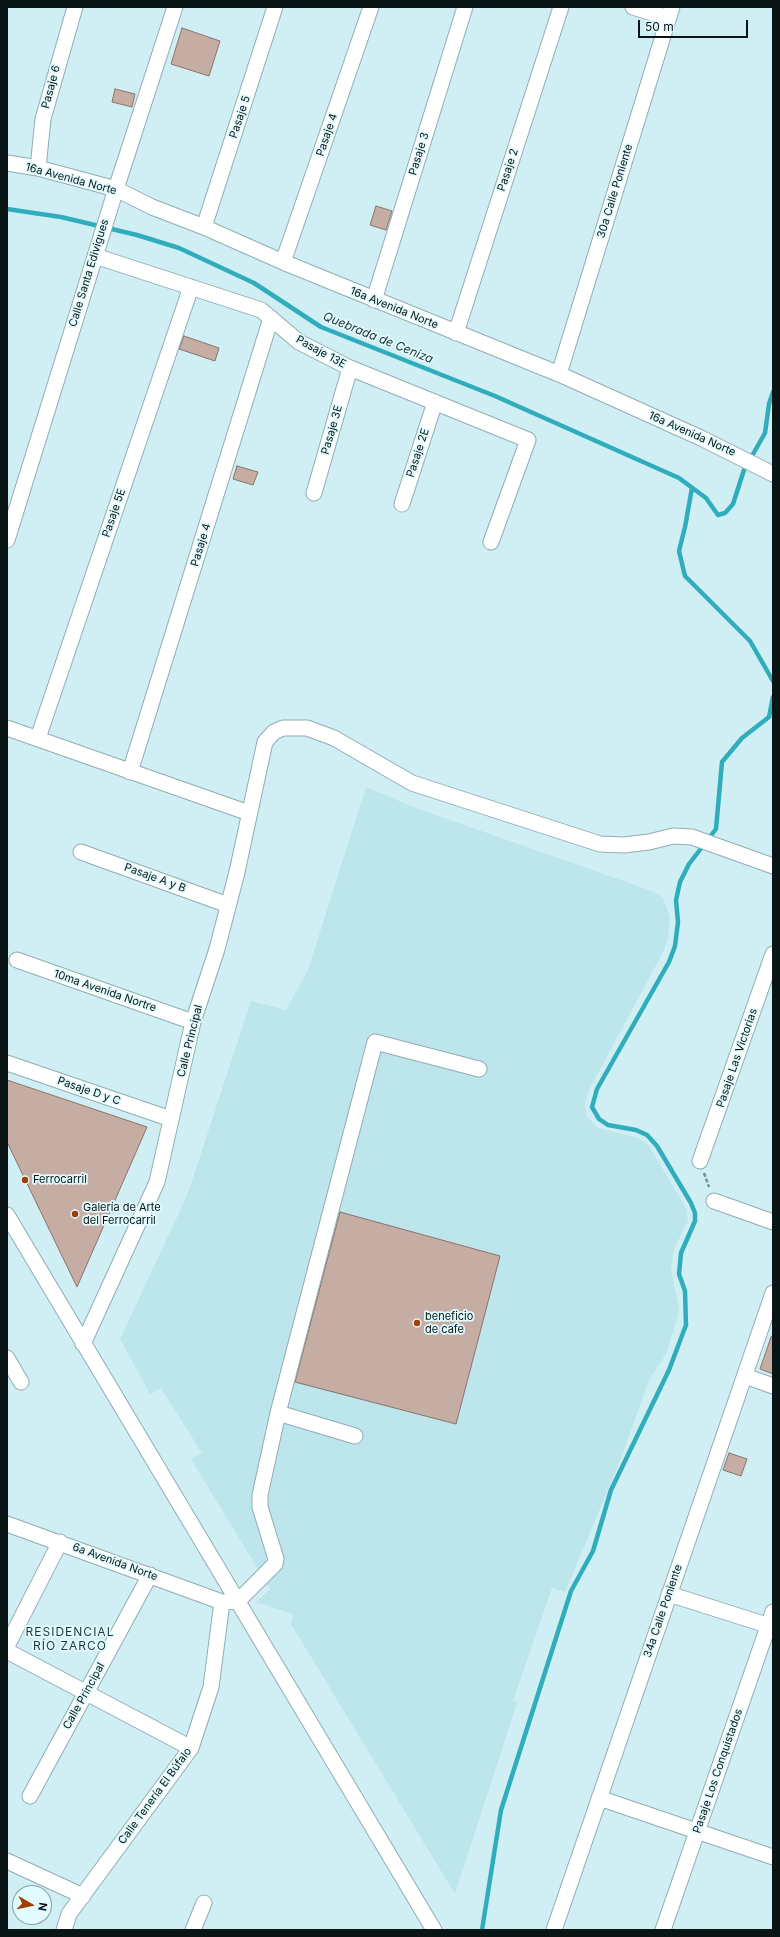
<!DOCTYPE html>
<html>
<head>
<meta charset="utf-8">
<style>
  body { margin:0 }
  #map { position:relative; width:780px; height:1937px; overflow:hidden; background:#d0eff4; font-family:Inter,sans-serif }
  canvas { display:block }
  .frame { position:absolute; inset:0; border:8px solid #0a1516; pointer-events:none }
  .north { position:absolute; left:12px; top:1885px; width:40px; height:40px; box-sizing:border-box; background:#e2fbff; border:1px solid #8c9fa2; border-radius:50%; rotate:99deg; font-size:11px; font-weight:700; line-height:16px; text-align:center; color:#0a1516 }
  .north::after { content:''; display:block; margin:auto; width:14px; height:18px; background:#a13e03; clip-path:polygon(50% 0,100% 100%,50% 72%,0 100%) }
  .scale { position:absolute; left:638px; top:20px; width:110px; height:18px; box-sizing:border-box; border:2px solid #0a1516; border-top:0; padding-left:5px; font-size:12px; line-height:14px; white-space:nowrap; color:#0a1516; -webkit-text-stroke:3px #e2fbff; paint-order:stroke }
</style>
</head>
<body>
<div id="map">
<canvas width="780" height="1937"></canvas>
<div class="frame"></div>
<div class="north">N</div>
<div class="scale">50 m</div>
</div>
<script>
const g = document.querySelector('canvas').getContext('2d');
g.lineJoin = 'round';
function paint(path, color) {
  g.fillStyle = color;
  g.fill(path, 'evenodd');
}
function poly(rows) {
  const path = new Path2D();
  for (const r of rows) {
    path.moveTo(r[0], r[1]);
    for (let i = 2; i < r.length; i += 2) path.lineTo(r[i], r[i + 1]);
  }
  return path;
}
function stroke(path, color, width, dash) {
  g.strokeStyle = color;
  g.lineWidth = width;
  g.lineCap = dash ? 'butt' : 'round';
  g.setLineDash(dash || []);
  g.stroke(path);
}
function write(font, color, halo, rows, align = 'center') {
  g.font = font + ' Inter,sans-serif';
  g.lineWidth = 3.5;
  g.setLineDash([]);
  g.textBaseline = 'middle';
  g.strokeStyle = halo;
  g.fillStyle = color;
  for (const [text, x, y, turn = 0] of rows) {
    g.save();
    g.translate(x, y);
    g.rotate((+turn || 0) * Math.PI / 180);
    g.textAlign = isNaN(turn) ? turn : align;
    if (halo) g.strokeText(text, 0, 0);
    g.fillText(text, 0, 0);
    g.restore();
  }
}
const built = poly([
  [366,787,413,807,652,891,663,898,670,917,668,938,663,952,589,1090,585,1104,586,1116,598,1128,638,1138,648,1144,686,1208,688,1221,674,1249,671,1270,679,1308,678,1315,666,1354,649,1380,620,1461,565,1592,552,1588,513,1701,517,1703,455,1894,291,1624,293,1614,256,1602,270,1589,191,1459,202,1453,161,1388,150,1394,120,1339,178,1215,190,1187,251,1001,286,1010,308,970]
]);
const stream = poly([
  [7,209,61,217,137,235,179,248,254,283,321,327,495,396,679,478,706,498,718,515,725,513,733,504,744,470,765,433,769,404,773,392],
  [692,488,685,527,679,551,685,576,750,641,773,681],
  [482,1930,501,1810,571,1591,593,1551,611,1490,669,1370,686,1325,685,1291,679,1274,681,1253,695,1221,695,1213,691,1203,657,1146,647,1135,636,1130,608,1125,599,1119,592,1107,597,1089,669,962,675,946,678,922,676,900,680,882,689,864,716,829,722,762,742,738,769,717,773,697]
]);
const building = poly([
  [182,28,220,41,209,76,171,64,182,28],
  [115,89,135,94,132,107,112,102,115,89],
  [376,206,392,211,386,230,370,225,376,206],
  [184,336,219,348,215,361,179,349,184,336],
  [237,466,258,472,253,485,233,479,237,466],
  [7,1080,147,1127,77,1287,7,1142,7,1080],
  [340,1212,500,1256,456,1424,295,1382,340,1212],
  [771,1337,773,1337,773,1374,760,1369,771,1337],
  [729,1453,747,1459,741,1476,723,1470,729,1453]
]);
const path = poly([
  [704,1173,709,1187]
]);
const minor = poly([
  [633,7,668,18],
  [7,163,38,168,116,189,152,207,204,227,283,262,559,374,701,438,773,474],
  [38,168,43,119,75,7],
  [204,227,275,7],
  [95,256,261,310,299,342,350,368,528,440,491,542],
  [283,262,371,7],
  [374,300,465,7],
  [456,333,561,7],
  [559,374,672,7],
  [314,493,350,368],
  [402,504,435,402],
  [7,540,116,189,175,7],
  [7,728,249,813],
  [38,738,191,287],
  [130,772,271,318],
  [81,852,228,905],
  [17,960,193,1022],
  [7,1063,171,1119],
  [700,1161,773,954],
  [714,1201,773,1222],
  [7,1215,434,1930],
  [83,1344,157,1182,193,1022,217,949,237,872,265,742,274,732,283,728,307,728,334,738,412,783,600,844,624,845,649,842,673,836,692,837,773,866],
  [7,1358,21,1382],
  [745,1376,773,1386],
  [278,1413,355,1436],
  [7,1524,222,1602,238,1601,275,1564,276,1559,260,1507,260,1495,278,1413,375,1042,479,1069],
  [669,1594,773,1627],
  [7,1646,60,1542],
  [7,1651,191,1748],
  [30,1796,150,1575],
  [599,1798,773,1857],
  [7,1861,83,1896],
  [64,1930,69,1914,191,1748,211,1687,222,1602],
  [193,1930,204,1903],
  [554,1930,773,1293],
  [663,1930,773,1612]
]);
const markers = [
  [25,1180,4,"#a13e03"],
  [75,1214,4,"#a13e03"],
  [417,1323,4,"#a13e03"]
];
const streetNames = [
  ["Pasaje 6",51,87,-75],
  ["Pasaje 5",240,117,-72],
  ["Pasaje 4",327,135,-71],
  ["Pasaje 3",419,154,-73],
  ["Pasaje 2",508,170,-72],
  ["16a Avenida Norte",71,179,15],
  ["30a Calle Poniente",615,191,-73],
  ["Calle Santa Edivigues",89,273,-73],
  ["16a Avenida Norte",394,308,22],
  ["Pasaje 13E",321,352,29],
  ["Pasaje 3E",332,430,-74],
  ["16a Avenida Norte",692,434,24],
  ["Pasaje 2E",418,453,-72],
  ["Pasaje 5E",114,513,-71],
  ["Pasaje 4",201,545,-73],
  ["Pasaje A y B",155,878,20],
  ["10ma Avenida Nortre",105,991,19],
  ["Calle Principal",190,1041,-76],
  ["Pasaje Las Victorias",737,1058,-71],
  ["Pasaje D y C",89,1091,19],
  ["6a Avenida Norte",115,1562,20],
  ["34a Calle Poniente",663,1611,-71],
  ["Calle Principal",84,1696,-61],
  ["Pasaje Los Conquistados",718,1771,-71],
  ["Calle Tenería El Búfalo",155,1796,-54]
];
const poiNames = [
  ["Ferrocarril",33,1180],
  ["Galería de Arte",83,1208],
  ["del Ferrocarril",83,1221],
  ["beneficio",425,1317],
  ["de cafe",425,1330]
];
const waterNames = [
  ["Quebrada de Ceniza",378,338,22]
];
const neighbourhoodNames = [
  ["RESIDENCIAL",70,1632],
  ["RÍO ZARCO",70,1646]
];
paint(built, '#bde5ec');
stroke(stream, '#30adbd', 4.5);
paint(building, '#c6ada3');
stroke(building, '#8b736a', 1);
stroke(minor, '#90adb2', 17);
stroke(path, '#788e92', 2.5, [4, 2]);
stroke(minor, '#fff', 15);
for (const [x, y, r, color] of markers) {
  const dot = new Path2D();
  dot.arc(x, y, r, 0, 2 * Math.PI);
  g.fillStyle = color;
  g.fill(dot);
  stroke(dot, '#e2fbff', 1.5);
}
write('11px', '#0a1516', '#e2fbff', streetNames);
write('11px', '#0a1516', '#e2fbff', poiNames, 'left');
write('italic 12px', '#1b3033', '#e2fbff', waterNames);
g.letterSpacing = '1px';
write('12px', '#1e383c', '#e2fbff', neighbourhoodNames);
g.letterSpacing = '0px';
</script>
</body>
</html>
